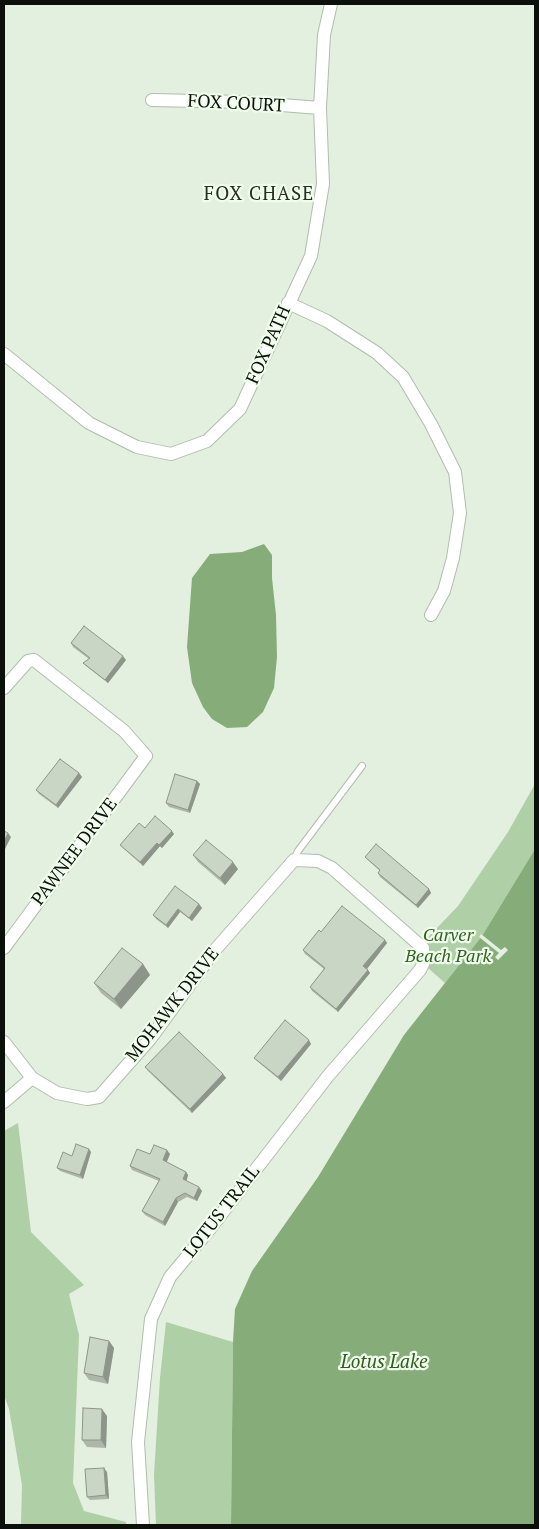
<!DOCTYPE html>
<html>
<head>
<meta charset="utf-8">
<style>
  body { margin:0 }
  #map { position:relative; width:539px; height:1529px; overflow:hidden; background:#e3efdf; font-family:"PT Serif",serif }
  canvas { display:block }
  .frame { position:absolute; inset:0; border:5px solid #0c100b; pointer-events:none }
</style>
</head>
<body>
<div id="map">
<canvas width="539" height="1529"></canvas>
<div class="frame"></div>
</div>
<script>
const g = document.querySelector('canvas').getContext('2d');
g.lineJoin = 'round';
function paint(path, color) {
  g.fillStyle = color;
  g.fill(path, 'evenodd');
}
function poly(rows) {
  const path = new Path2D();
  for (const r of rows) {
    path.moveTo(r[0], r[1]);
    for (let i = 2; i < r.length; i += 2) path.lineTo(r[i], r[i + 1]);
  }
  return path;
}
function stroke(path, color, width, dash) {
  g.strokeStyle = color;
  g.lineWidth = width;
  g.lineCap = dash ? 'butt' : 'round';
  g.setLineDash(dash || []);
  g.stroke(path);
}
function write(font, color, halo, rows, align = 'center') {
  g.font = font + ' "PT Serif",serif';
  g.lineWidth = 4.5;
  g.setLineDash([]);
  g.textBaseline = 'middle';
  g.strokeStyle = halo;
  g.fillStyle = color;
  for (const [text, x, y, turn = 0] of rows) {
    g.save();
    g.translate(x, y);
    g.rotate((+turn || 0) * Math.PI / 180);
    g.textAlign = isNaN(turn) ? turn : align;
    if (halo) g.strokeText(text, 0, 0);
    g.fillText(text, 0, 0);
    g.restore();
  }
}
const green = poly([
  [535,784,535,849,482,936,445,983,412,954,458,906,508,832],
  [18,1123,31,1232,84,1285,69,1294,79,1335,73,1483,84,1511,126,1522,126,1525,21,1525,22,1485,9,1409,4,1395,4,1131],
  [166,1322,233,1342,231,1525,156,1525,154,1475,160,1378]
]);
const water = poly([
  [264,544,272,555,272,578,276,615,277,657,274,688,263,712,247,727,227,728,212,719,203,707,192,683,187,647,192,578,210,554,242,552],
  [535,849,535,1525,231,1525,233,1342,235,1309,252,1271,318,1177,404,1035,482,936]
]);
const pier = poly([
  [481,934,501,950,505,947,508,950,498,960,495,957,499,953,479,937]
]);
const service = poly([
  [294,860,298,851,362,766]
]);
const minor = poly([
  [152,100,243,102,320,108],
  [288,303,327,321,377,353,403,377,431,424,455,472,460,513,453,558,444,591,431,615],
  [4,354,89,423,137,447,171,454,207,441,240,409,311,256,323,184,320,108,324,35,331,4],
  [4,688,28,661,34,660,124,731,146,756,4,948],
  [4,1042,32,1078,57,1093,87,1099,99,1097,151,1038,215,950,294,860,318,861,332,868,423,948,423,964,420,970,328,1076,209,1230,170,1277,151,1319,138,1442,143,1525],
  [4,1102,32,1078]
]);
const wall = poly([
  [71,643,126,660,108,683,86,666,83,663,89,659,73,647],
  [79,773,82,777,58,808,39,794,36,790],
  [197,781,200,784,190,813,169,807,166,803],
  [145,828,174,834,162,848,160,846,143,866,123,848,120,845],
  [193,855,238,869,225,885,198,862],
  [365,857,429,889,431,893,418,908,380,877,378,873,380,871,368,860],
  [199,904,202,908,192,921,180,912,168,928,156,919,153,915],
  [321,932,385,940,387,943,367,969,370,973,338,1012,312,991,310,987,324,969,305,954,303,950],
  [143,964,150,975,121,1009,101,993,94,983],
  [311,1044,281,1081,257,1061,254,1058],
  [145,1067,223,1074,226,1078,192,1113,148,1071],
  [91,1152,83,1179,60,1171,57,1168,72,1156],
  [150,1154,170,1154,166,1162,186,1172,188,1175,186,1181,202,1191,197,1201,187,1197,178,1202,165,1226,145,1215,142,1211,159,1181,132,1170,130,1166],
  [109,1341,114,1348,108,1384,89,1380,84,1373],
  [107,1416,106,1448,87,1447,82,1440],
  [107,1472,109,1499,90,1500,87,1497]
]);
const shadedWall = poly([
  [123,656,126,660,108,683,105,680],
  [79,773,82,777,58,808,56,805],
  [197,781,200,784,190,813,188,810],
  [172,831,174,834,162,848,159,845],
  [8,833,11,837,5,849,4,848,4,842],
  [157,843,160,846,143,866,140,862],
  [233,862,238,869,225,885,220,878],
  [429,889,431,893,418,908,416,905],
  [199,904,202,908,192,921,189,918],
  [178,909,180,912,168,928,166,925],
  [385,940,387,943,366,970,363,966],
  [143,964,150,975,121,1009,114,999],
  [368,970,370,973,338,1012,336,1009],
  [309,1040,311,1044,281,1081,278,1077],
  [223,1074,226,1078,192,1113,190,1109],
  [89,1149,91,1152,83,1179,80,1175],
  [167,1150,170,1154,166,1164,163,1160],
  [186,1172,188,1175,186,1183,183,1179],
  [199,1187,202,1191,197,1201,194,1198],
  [176,1198,178,1202,165,1226,163,1222],
  [109,1341,114,1348,108,1384,103,1377],
  [102,1409,107,1416,106,1448,101,1440],
  [104,1468,107,1472,109,1499,106,1495]
]);
const building = poly([
  [84,626,123,656,105,680,83,663,90,658,71,643,84,626],
  [60,759,79,773,56,805,36,790,60,759],
  [175,774,197,781,188,810,166,803,175,774],
  [155,816,172,831,159,845,157,843,140,862,120,845,139,823,145,828,155,816],
  [4,831,8,833,4,842,4,831],
  [206,840,233,862,220,878,193,855,206,840],
  [376,844,429,889,416,905,378,873,380,870,365,857,376,844],
  [175,886,199,904,189,918,178,909,166,925,153,915,175,886],
  [342,906,385,940,363,966,368,970,336,1009,310,987,325,968,303,950,319,930,321,932,342,906],
  [122,948,143,964,114,999,94,983,122,948],
  [285,1020,309,1040,278,1077,254,1058,285,1020],
  [179,1032,223,1074,190,1109,145,1067,179,1032],
  [76,1144,89,1149,80,1175,57,1168,63,1152,72,1156,76,1144],
  [154,1145,167,1150,163,1160,186,1172,183,1179,199,1187,194,1198,185,1193,176,1198,163,1222,142,1211,160,1179,130,1166,137,1149,150,1154,154,1145],
  [90,1337,109,1341,103,1377,84,1373,90,1337],
  [83,1408,102,1409,101,1440,82,1440,83,1408],
  [104,1468,106,1495,87,1497,85,1469,104,1468]
]);
const streetNames = [
  ["FOX COURT",236,104,3],
  ["FOX PATH",269,345,-66],
  ["PAWNEE DRIVE",75,852,-53],
  ["MOHAWK DRIVE",173,1005,-52],
  ["LOTUS TRAIL",222,1212,-52]
];
const parkNames = [
  ["Carver",448,936],
  ["Beach Park",448,957]
];
const neighbourhoodNames = [
  ["FOX CHASE",259,195]
];
const waterNames = [
  ["Lotus Lake",384,1363]
];
paint(green, '#afcfa6');
paint(water, '#86ac7a');
paint(pier, '#e3efdf');
stroke(service, '#b1bdad', 8);
stroke(minor, '#b1bdad', 14);
stroke(service, '#fff', 6);
stroke(minor, '#fff', 12);
paint(wall, '#adb7a9');
paint(shadedWall, '#8d958a');
paint(building, '#c9d5c5');
stroke(building, '#8d958a', 1);
write('18px', '#0c100b', '#f0fdec', streetNames);
write('italic 18px', '#326421', '#f0fdec', parkNames);
g.letterSpacing = '1px';
write('19px', '#252f22', '#f0fdec', neighbourhoodNames);
g.letterSpacing = '0px';
write('italic 19px', '#2d5f1b', '#f0fdec', waterNames);
</script>
</body>
</html>
